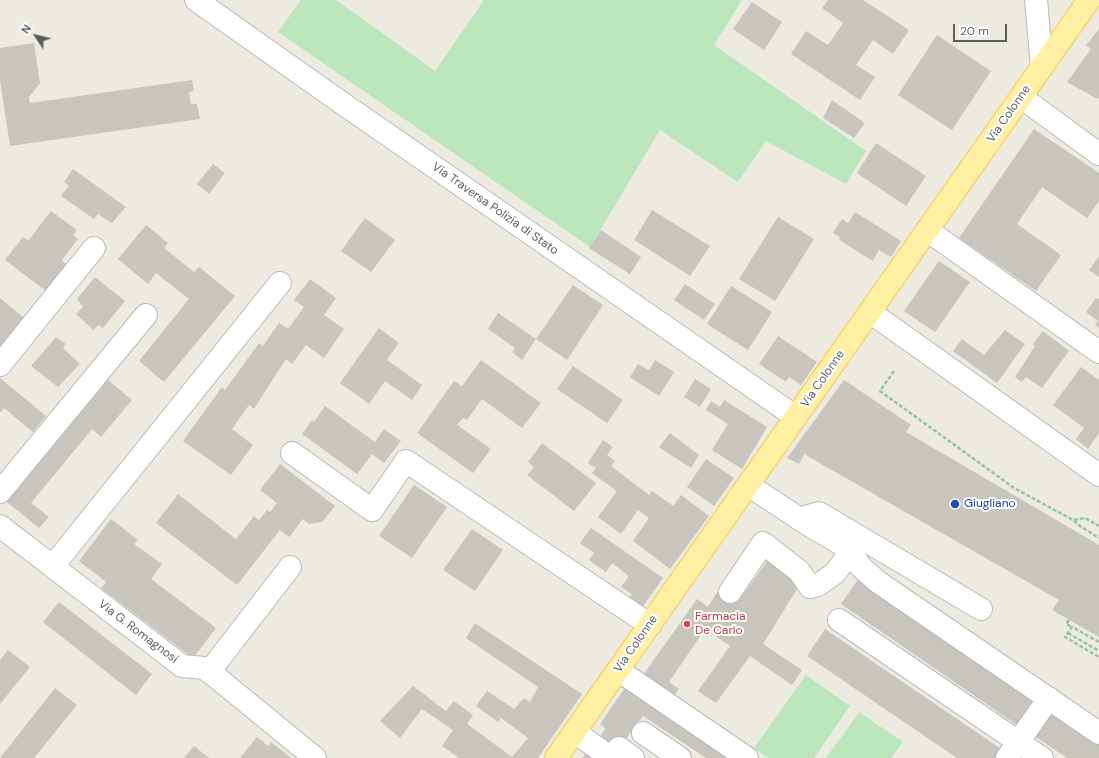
<!DOCTYPE html>
<html>
<head>
<meta charset="utf-8">
<style>
  body { margin:0 }
  #map { position:relative; width:1099px; height:758px; overflow:hidden; background:#edeae0; font-family:"DM Sans",sans-serif }
  canvas { display:block }
  .north { position:absolute; left:16px; top:16px; width:40px; height:40px; -webkit-text-stroke:3px #fff; paint-order:stroke; rotate:305deg; font-size:11px; font-weight:700; line-height:16px; text-align:center; color:#595d62 }
  .north::after { content:''; display:block; margin:auto; width:14px; height:18px; background:#595d62; clip-path:polygon(50% 0,100% 100%,50% 72%,0 100%) }
  .scale { position:absolute; left:953px; top:24px; width:54px; height:18px; box-sizing:border-box; border:2px solid #595d62; border-top:0; padding-left:5px; font-size:12px; line-height:14px; white-space:nowrap; color:#595d62; -webkit-text-stroke:3px #fff; paint-order:stroke }
</style>
</head>
<body>
<div id="map">
<canvas width="1099" height="758"></canvas>
<div class="north">N</div>
<div class="scale">20 m</div>
</div>
<script>
const g = document.querySelector('canvas').getContext('2d');
g.lineJoin = 'round';
function paint(path, color) {
  g.fillStyle = color;
  g.fill(path, 'evenodd');
}
function poly(rows) {
  const path = new Path2D();
  for (const r of rows) {
    path.moveTo(r[0], r[1]);
    for (let i = 2; i < r.length; i += 2) path.lineTo(r[i], r[i + 1]);
  }
  return path;
}
function stroke(path, color, width, dash) {
  g.strokeStyle = color;
  g.lineWidth = width;
  g.lineCap = dash ? 'butt' : 'round';
  g.setLineDash(dash || []);
  g.stroke(path);
}
function write(font, color, halo, rows, align = 'center') {
  g.font = font + ' "DM Sans",sans-serif';
  g.lineWidth = 4;
  g.setLineDash([]);
  g.textBaseline = 'middle';
  g.strokeStyle = halo;
  g.fillStyle = color;
  for (const [text, x, y, turn = 0] of rows) {
    g.save();
    g.translate(x, y);
    g.rotate((+turn || 0) * Math.PI / 180);
    g.textAlign = isNaN(turn) ? turn : align;
    if (halo) g.strokeText(text, 0, 0);
    g.fillText(text, 0, 0);
    g.restore();
  }
}
const green = poly([
  [301,0,336,0,435,71,484,0,742,0,714,45,866,151,846,184,766,141,738,182,660,130,590,247,278,32],
  [806,675,850,706,814,758,768,758,754,748],
  [859,712,903,742,891,758,826,758]
]);
const building = poly([
  [828,0,863,0,909,30,893,54,873,40,856,65,875,77,860,100,791,54,806,31,828,45,843,23,822,8],
  [752,2,782,22,764,50,733,29],
  [1099,29,1099,98,1097,99,1067,82,1091,49,1086,45],
  [937,35,991,71,952,130,898,95],
  [34,43,40,83,29,97,30,103,192,80,194,91,189,92,191,104,197,104,200,119,10,146,0,80,0,48],
  [832,100,865,123,854,138,823,118],
  [1034,129,1099,173,1099,201,1087,218,1042,187,1017,224,1061,255,1036,291,959,238],
  [876,143,926,176,906,206,857,173],
  [213,164,225,173,209,194,197,184],
  [73,169,126,207,112,223,98,214,94,219,61,196,69,186,64,182],
  [652,210,710,246,690,276,634,240],
  [51,211,77,230,73,235,78,239,62,260,66,264,46,291,5,260,23,237,28,241],
  [855,212,901,241,891,257,879,250,873,261,839,240,840,237,833,233,842,219,848,223],
  [778,217,814,239,775,301,739,279],
  [365,218,395,240,371,272,341,251],
  [146,225,168,243,164,248,194,272,199,267,235,296,164,382,139,361,189,299,156,273,148,284,118,259],
  [601,230,641,257,630,274,589,248],
  [1099,256,1099,277,1089,270],
  [939,261,970,282,935,332,904,311],
  [95,277,125,301,103,328,99,325,93,330,76,314,83,307,77,299],
  [310,279,336,298,324,315,344,329,324,358,306,345,292,364,286,359,254,409,249,405,232,429,253,445,231,475,183,441,222,387,225,390,259,343,263,346,279,323,288,329,304,307,294,300],
  [685,284,715,304,704,320,674,300],
  [573,285,603,305,567,360,536,339,522,360,512,352,515,348,488,329,498,313,536,339],
  [731,286,772,312,748,350,707,324],
  [0,298,24,318,0,348],
  [1096,298,1099,299,1099,328,1095,325,1098,321,1086,312],
  [379,328,399,343,387,360,422,385,412,400,385,381,369,404,340,383],
  [1005,330,1025,344,997,383,953,351,962,339,984,355],
  [1043,331,1069,351,1042,388,1026,377,1022,382,1015,377,1035,346,1033,344],
  [778,336,817,362,801,385,789,377,786,382,759,364],
  [56,337,66,344,63,348,80,364,58,387,31,366],
  [481,360,541,403,522,428,482,399,467,420,463,418,457,425,491,449,473,473,417,433,454,381,462,386],
  [655,360,674,372,659,396,630,377,638,364,649,370],
  [573,366,623,400,607,423,557,389],
  [1081,367,1099,380,1099,433,1088,449,1076,439,1084,428,1053,405],
  [0,378,46,416,33,432,4,408,0,413],
  [695,379,711,389,700,407,684,397],
  [108,380,132,400,101,437,92,429,31,503,49,517,39,528,7,502],
  [844,380,911,425,906,432,1099,545,1099,637,1052,610,1059,600,804,454,799,464,787,458],
  [724,400,767,427,742,469,712,450,728,424,706,410,711,401,720,407],
  [325,406,375,442,384,429,401,441,384,463,372,454,357,474,302,434,312,420,314,422],
  [670,433,699,455,691,468,659,447],
  [603,440,613,447,607,455,615,461,611,466,649,495,652,491,673,506,681,495,709,516,670,569,633,541,649,518,638,510,621,534,598,517,617,491,592,473,596,468,588,463],
  [542,443,596,483,574,511,527,475,534,467,528,462],
  [706,459,734,478,714,506,687,487],
  [280,464,335,506,322,522,309,524,303,519,289,537,280,530,237,585,156,523,178,494,236,539,254,516,259,520,267,510,270,512,277,503,260,490],
  [414,485,447,507,412,558,379,536],
  [111,519,138,540,134,544,162,564,151,579,216,628,193,658,101,588,106,582,79,561],
  [591,528,663,578,639,612,626,603,632,594,621,587,629,576,612,563,606,572,589,560,594,553,580,543],
  [472,529,503,550,475,591,443,570],
  [770,557,792,571,788,577,800,584,763,644,802,670,792,685,750,656,716,703,698,691,730,646,705,629,669,682,679,689,671,700,641,678,697,599,708,607,717,592,733,604,740,593,743,595],
  [859,578,1035,698,1017,725,841,604],
  [59,602,152,674,136,695,43,622],
  [475,623,582,694,538,758,459,758,442,746,453,730,422,709,400,738,380,721,413,686,446,711,454,701,473,715,467,724,512,757,528,738,501,718,498,722,476,706,487,691,514,709,524,698,530,702,538,687,466,638],
  [825,629,1001,749,995,758,957,758,807,656],
  [8,650,30,667,0,704,0,660],
  [627,685,729,754,727,758,706,758,643,716,615,753,597,740,606,729,600,724],
  [55,688,77,705,34,758,0,758],
  [1054,711,1099,741,1099,758,1067,758,1036,737],
  [257,737,268,746,271,742,291,758,240,758],
  [194,746,209,758,184,758],
  [590,747,606,758,582,758]
]);
const minorTunnel = poly([
  [601,735,619,748]
]);
const path = poly([
  [894,371,880,391,1014,488,1073,520,1080,526,1099,538],
  [1074,520,1085,518,1099,526],
  [1069,620,1066,624,1072,627],
  [1068,633,1099,651],
  [1099,642,1072,627,1065,637,1099,657]
]);
const minor = poly([
  [196,0,339,101,796,417],
  [1036,0,1042,67],
  [1021,97,1099,154],
  [927,230,1099,352],
  [870,312,1099,475],
  [0,365,94,248],
  [292,453,372,510,406,461,650,625],
  [748,485,812,527,848,548,861,567,878,582,1099,733],
  [0,492,146,315],
  [799,519,819,513,981,609],
  [0,526,182,666,205,668,315,758],
  [53,566,280,283],
  [730,592,763,543,799,571,810,587,818,585,835,573,851,552],
  [839,620,1042,758],
  [618,670,747,758],
  [209,672,290,567],
  [575,732,611,758],
  [643,733,680,758],
  [619,748,633,758],
  [1007,758,1049,698]
]);
const major = poly([
  [556,758,1089,0]
]);
const markers = [
  [955,504,5,"#1a4fb4"],
  [687,624,4,"#e0444e"]
];
const streetNames = [
  ["Via Colonne",1009,114,-55],
  ["Via Traversa Polizia di Stato",495,209,35],
  ["Via Colonne",823,379,-55],
  ["Via G. Romagnosi",138,632,37],
  ["Via Colonne",636,644,-55]
];
const transitNames = [
  ["Giugliano",964,504]
];
const healthNames = [
  ["Farmacia",695,617],
  ["De Carlo",695,631]
];
paint(green, '#bbe6bb');
paint(building, '#c8c4be');
stroke(minorTunnel, '#c8c7c0', 22, [22, 11]);
stroke(minor, '#b6b9be', 24);
stroke(major, '#f7c850', 24);
stroke(path, '#93c5a1', 2.5, [4, 2]);
stroke(minor, '#fff', 22);
stroke(major, '#fff0a3', 22);
for (const [x, y, r, color] of markers) {
  const dot = new Path2D();
  dot.arc(x, y, r, 0, 2 * Math.PI);
  g.fillStyle = color;
  g.fill(dot);
  stroke(dot, '#fff', 1.5);
}
write('12px', '#595d62', '#fff', streetNames);
write('12px', '#164399', '#fff', transitNames, 'left');
write('12px', '#be3a42', '#fff', healthNames, 'left');
</script>
</body>
</html>
